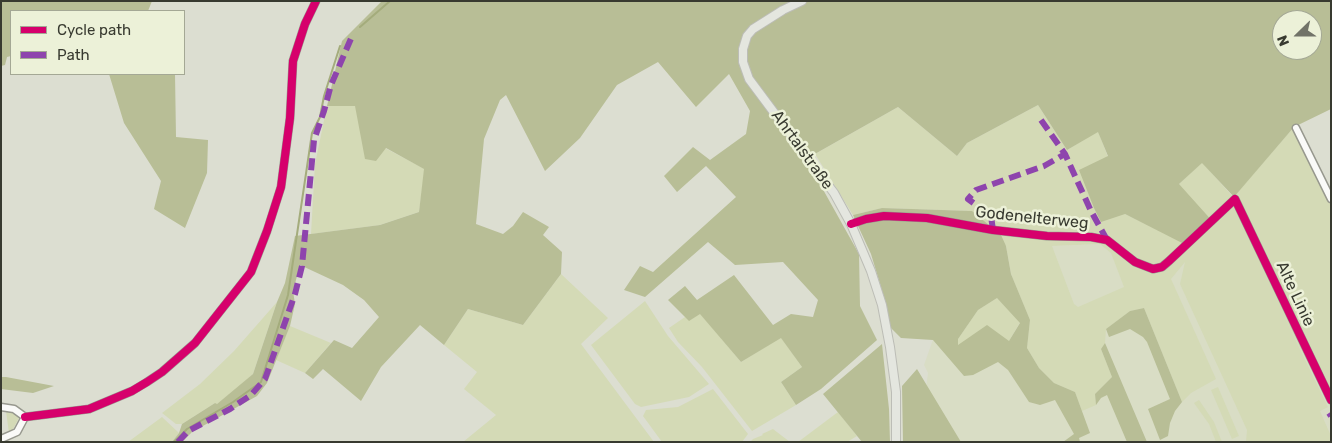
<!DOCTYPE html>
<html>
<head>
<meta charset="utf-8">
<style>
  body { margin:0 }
  #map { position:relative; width:1332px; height:443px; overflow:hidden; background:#dcded1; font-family:Rubik,sans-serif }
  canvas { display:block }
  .frame { position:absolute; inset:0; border:2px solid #383a30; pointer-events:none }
  .legend { position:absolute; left:10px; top:10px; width:175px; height:65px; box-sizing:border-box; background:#ecf1d8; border:1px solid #a4a895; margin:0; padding:6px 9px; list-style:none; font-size:15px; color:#383a30 }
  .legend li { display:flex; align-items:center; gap:10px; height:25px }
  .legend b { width:25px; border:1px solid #a4a895 }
  .north { position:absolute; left:1272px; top:10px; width:50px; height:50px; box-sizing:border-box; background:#ecf1d8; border:1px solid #a4a895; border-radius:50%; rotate:248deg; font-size:14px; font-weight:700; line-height:20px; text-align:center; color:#383a30 }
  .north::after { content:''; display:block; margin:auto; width:18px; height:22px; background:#717368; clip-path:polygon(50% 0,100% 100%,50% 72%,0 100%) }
</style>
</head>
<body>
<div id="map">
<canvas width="1332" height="443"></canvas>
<div class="frame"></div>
<ul class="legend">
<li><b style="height:6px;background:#d6006c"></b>Cycle path</li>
<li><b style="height:6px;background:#8e44ad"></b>Path</li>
</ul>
<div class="north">N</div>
</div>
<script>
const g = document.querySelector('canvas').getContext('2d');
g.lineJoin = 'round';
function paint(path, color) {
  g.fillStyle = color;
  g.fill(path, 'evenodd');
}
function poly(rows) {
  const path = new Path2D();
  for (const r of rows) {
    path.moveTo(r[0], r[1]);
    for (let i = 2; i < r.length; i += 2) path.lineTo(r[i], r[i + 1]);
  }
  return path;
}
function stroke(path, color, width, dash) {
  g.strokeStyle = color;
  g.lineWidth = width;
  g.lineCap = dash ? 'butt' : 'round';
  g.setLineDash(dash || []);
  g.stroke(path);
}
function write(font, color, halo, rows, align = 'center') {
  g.font = font + ' Rubik,sans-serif';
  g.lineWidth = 5;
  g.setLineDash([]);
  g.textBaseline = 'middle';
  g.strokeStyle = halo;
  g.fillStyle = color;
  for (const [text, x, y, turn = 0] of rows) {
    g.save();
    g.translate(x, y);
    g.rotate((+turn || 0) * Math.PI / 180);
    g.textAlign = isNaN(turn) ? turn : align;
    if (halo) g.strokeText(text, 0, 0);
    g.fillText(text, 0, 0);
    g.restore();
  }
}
const built = poly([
  [1235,215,1331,409,1331,442,919,442,928,373,924,365,936,331,1052,246,1100,244,1163,272]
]);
const green = poly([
  [1038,105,1067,150,1098,131,1108,157,1125,214,1190,246,1178,185,1202,162,1233,197,1294,127,1331,205,1331,409,1283,314,1328,407,1320,411,1331,436,1331,442,1246,442,1247,430,1180,284,1185,262,1171,279,1216,379,1191,393,1182,402,1144,308,1130,311,1106,329,1105,343,1101,349,1112,377,1095,394,1096,405,1082,411,1075,392,1054,383,1039,368,1027,348,1030,320,1011,274,1006,246,971,211,882,208,853,215,815,154,898,107,957,156,967,143],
  [1100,244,1111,253,1124,287,1078,307,1074,304,1052,246],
  [327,106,355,106,385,148,425,169,419,212,380,225,311,234,315,164],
  [561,274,608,318,581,344,654,442,463,442,496,415,464,389,477,372,444,345,468,309,523,325],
  [997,298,1020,322,1009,341,958,345,958,339,978,310],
  [645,301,668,336,709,384,689,397,641,407,635,404,591,345],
  [277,302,253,374,241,385,216,405,215,403,182,424,176,424,162,413,200,384,234,351],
  [700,313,741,362,781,337,802,367,781,382,796,405,752,431,702,367,678,342,669,328,685,317,690,320],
  [290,326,331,343,305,373,276,360],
  [1218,387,1239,436,1232,439,1211,390],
  [713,389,748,434,742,442,662,442,643,416,646,410,678,407],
  [1199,400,1214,422,1222,442,1216,442,1209,424,1194,403],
  [6,411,15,413,19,418,12,431,9,433],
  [838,412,857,436,847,442,798,442],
  [162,417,179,433,172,442,128,442],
  [773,429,790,442,750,442,753,439,763,435,762,434]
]);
const forest = poly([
  [1,1,152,1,148,11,11,11,11,56,7,57,5,65,1,66],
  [382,1,1331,1,1331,109,1294,127,1234,197,1202,163,1179,184,1214,223,1190,247,1125,214,1101,222,1094,208,1079,170,1108,156,1098,132,1067,150,1038,105,967,143,957,156,898,107,806,159,859,254,860,306,877,340,821,389,796,405,781,382,802,367,781,338,741,362,700,314,689,321,668,300,685,286,697,300,734,275,773,325,791,314,813,317,818,300,783,262,735,265,708,242,645,297,624,290,640,266,653,272,736,197,706,166,677,192,664,176,693,147,710,160,746,134,750,111,729,74,696,107,658,62,617,85,580,138,545,171,506,95,500,100,484,139,476,224,503,234,513,226,523,212,549,227,543,235,562,252,561,274,523,325,468,309,444,345,420,325,381,367,361,401,323,369,313,379,305,373,334,340,352,348,379,317,364,300,343,285,300,265,293,291,295,304,290,326,267,383,257,396,192,432,182,442,172,442,179,433,182,424,215,403,217,404,253,374,277,302,285,283,295,236,380,225,419,212,424,169,386,148,376,161,365,159,355,106,327,106,342,41],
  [1282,20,1312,20,1312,50,1282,50],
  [109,74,175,74,176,137,208,140,207,173,185,228,154,209,161,181,124,123],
  [882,208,972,211,1001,235,1006,246,1011,274,1030,320,1027,348,1039,368,1054,383,1075,392,1090,433,1079,438,1080,442,1063,442,1074,434,1055,400,1040,405,1029,402,1008,370,998,362,973,375,964,376,933,340,901,338,890,327,887,307,871,254,853,215],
  [997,298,1020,323,1009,341,987,325,958,345,958,339,978,310],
  [1144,308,1182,402,1175,411,1170,423,1168,436,1160,440,1148,409,1170,399,1147,342,1143,337,1130,329,1109,337,1106,329,1130,311],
  [1105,343,1147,442,1127,442,1107,395,1101,398,1096,405,1095,394,1112,377,1101,349],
  [882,344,889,409,890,442,862,442,823,394],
  [917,369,961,442,903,442,902,386],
  [1,377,6,377,54,386,33,393,1,389]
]);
const stream = poly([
  [360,27,390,1],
  [174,442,187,429,233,402,261,382,288,295,312,133,320,117,324,96,340,46]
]);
const minor = poly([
  [1296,128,1331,199],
  [851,224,866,219,884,216,927,218,993,230,1047,236,1091,237,1107,240,1135,262,1153,269,1162,267,1169,261,1235,199,1331,400],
  [1,407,14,409,25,417,17,432,1,439],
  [25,417,89,409,132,391,147,382,162,372,195,343,251,272,267,231,281,187,290,118,293,61,305,24,316,1]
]);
const major = poly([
  [802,1,783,10,753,29,747,36,743,49,743,62,749,79,834,193,851,224,871,271,882,305,890,347,896,392,896,442]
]);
const quiet = poly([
  [1041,120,1065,154,1091,211,1107,240],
  [993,230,991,216,968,199,976,190,1044,166,1065,154],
  [1329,413,1331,416],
  [178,442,188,431,230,409,251,395,265,379,295,294,302,266,314,140,324,111,331,85,353,34]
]);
const cycleway = poly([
  [851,224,866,219,884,216,927,218,993,230,1047,236,1091,237,1107,240,1135,262,1153,269,1162,267,1169,261,1235,199,1331,400],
  [25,417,89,409,132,391,147,382,162,372,195,343,251,272,267,231,281,187,290,118,293,61,305,24,316,1]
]);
const streetNames = [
  ["Ahrtalstraße",802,150,54],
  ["Godenelterweg",1032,218,6],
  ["Alte Linie",1295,294,65]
];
paint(built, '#d9ddc5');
paint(green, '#d4dab6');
paint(forest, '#b8be96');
stroke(stream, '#a4ac7c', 2);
stroke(minor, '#97988e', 9);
stroke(major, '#bcbdb6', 10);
stroke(minor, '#fafaf8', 6);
stroke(major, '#e4e6df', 8);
stroke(quiet, '#8e44ad', 6, [12, 6]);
stroke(cycleway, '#d6006c', 8);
write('16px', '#383a30', '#ecf1d8', streetNames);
</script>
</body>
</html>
